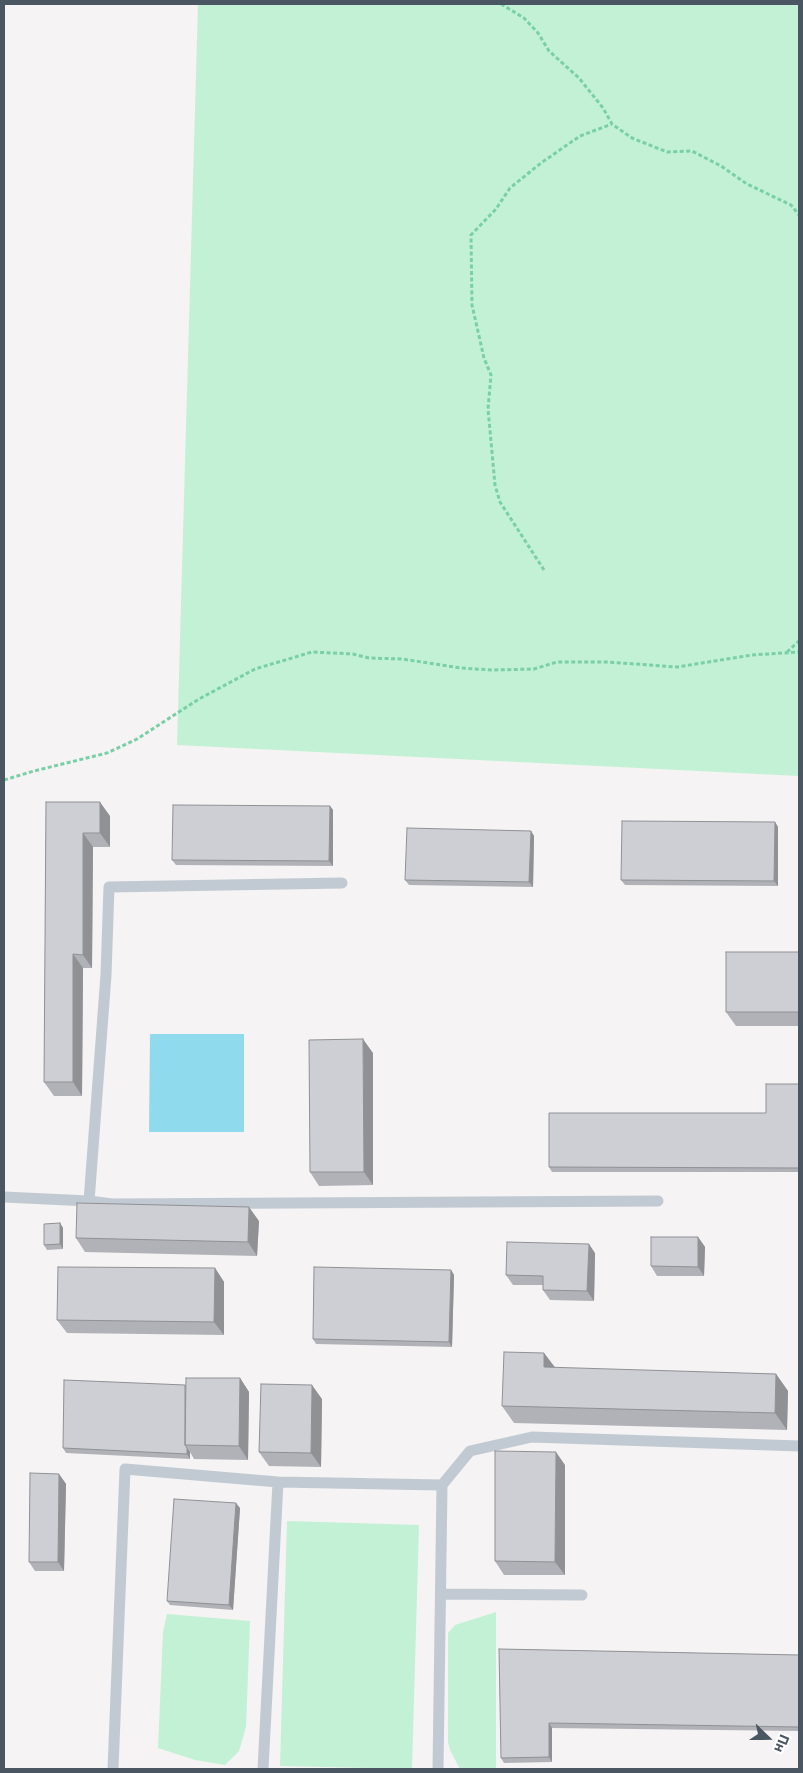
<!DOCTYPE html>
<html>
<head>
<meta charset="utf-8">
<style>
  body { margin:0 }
  #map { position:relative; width:803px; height:1773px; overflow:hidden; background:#f5f3f3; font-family:"IBM Plex Sans",sans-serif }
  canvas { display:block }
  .frame { position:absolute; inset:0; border:5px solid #4a5661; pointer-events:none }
  .north { position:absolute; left:743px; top:1713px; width:50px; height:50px; -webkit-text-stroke:4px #fff; paint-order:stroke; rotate:112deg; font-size:14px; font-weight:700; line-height:20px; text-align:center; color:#4a5661 }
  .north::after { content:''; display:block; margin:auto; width:18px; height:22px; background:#4a5661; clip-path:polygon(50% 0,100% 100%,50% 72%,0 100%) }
</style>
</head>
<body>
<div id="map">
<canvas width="803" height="1773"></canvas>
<div class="frame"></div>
<div class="north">Пн</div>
</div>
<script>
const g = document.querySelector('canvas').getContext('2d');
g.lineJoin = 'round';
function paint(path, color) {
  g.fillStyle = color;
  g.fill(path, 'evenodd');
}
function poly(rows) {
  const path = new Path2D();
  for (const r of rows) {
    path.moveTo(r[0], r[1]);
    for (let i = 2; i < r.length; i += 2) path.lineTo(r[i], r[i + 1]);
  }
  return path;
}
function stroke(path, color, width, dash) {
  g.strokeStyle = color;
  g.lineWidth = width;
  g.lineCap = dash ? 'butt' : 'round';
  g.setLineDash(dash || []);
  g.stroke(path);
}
const green = poly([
  [198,4,799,4,799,776,177,745],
  [287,1521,419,1525,412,1769,280,1766],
  [496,1612,496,1769,460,1769,450,1750,448,1742,448,1633,455,1625],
  [167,1614,250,1621,246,1727,239,1751,225,1765,195,1760,158,1748,163,1632]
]);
const water = poly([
  [150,1034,244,1034,244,1132,149,1132]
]);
const path = poly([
  [501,4,524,18,538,33,549,51,579,78,603,108,612,124,632,138,667,152,692,151,721,166,747,184,791,205,799,215],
  [544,570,500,502,495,485,488,409,491,375,484,358,472,305,471,235,496,209,510,188,541,163,580,136,612,124],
  [787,652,799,641],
  [4,780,34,771,107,753,137,739,199,699,255,669,312,652,353,654,369,658,402,659,461,668,492,670,534,669,557,662,607,662,677,667,752,655,799,652]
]);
const lane = poly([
  [4,1197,89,1201,112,1204,658,1201],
  [89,1201,106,975,109,887,342,883],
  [442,1485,470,1451,532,1437,799,1446],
  [441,1594,582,1595],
  [113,1769,125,1469,278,1482],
  [263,1769,278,1482,442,1485,438,1769]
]);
const wall = poly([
  [46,802,110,816,110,847,93,847,92,968,83,968,82,1096,54,1096,44,1082],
  [330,806,333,810,333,866,176,865,172,860],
  [775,822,778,827,778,886,625,885,621,880],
  [531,831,534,836,533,887,409,885,405,880],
  [799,952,799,1026,736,1026,726,1012],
  [373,1053,373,1185,319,1186,310,1172],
  [799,1084,799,1172,552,1172,549,1167,766,1113],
  [259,1221,257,1256,85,1252,76,1238],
  [60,1223,63,1228,63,1249,47,1250,44,1245],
  [698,1237,705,1247,704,1276,657,1276,651,1266],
  [595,1253,594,1301,550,1300,543,1290,543,1285,513,1285,506,1275],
  [215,1268,224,1282,224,1335,67,1333,57,1320],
  [451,1270,454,1275,452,1347,316,1344,313,1339],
  [544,1353,555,1368,776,1374,788,1391,787,1430,514,1423,502,1406],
  [240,1378,249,1392,248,1460,194,1459,190,1452,190,1459,66,1453,63,1448,185,1385],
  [322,1399,321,1467,269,1466,259,1452],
  [565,1465,565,1575,504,1575,495,1561],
  [59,1474,66,1484,64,1571,35,1571,29,1562],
  [240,1508,233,1610,170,1605,167,1601],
  [499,1649,799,1655,799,1731,552,1728,552,1762,504,1763,501,1758]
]);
const shadedWall = poly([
  [100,802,110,816,110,847,100,833],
  [330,806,333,810,333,866,329,861],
  [775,822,778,827,778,886,774,881],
  [531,831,534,836,533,887,529,882],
  [83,833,93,847,92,968,83,955],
  [73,954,83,968,82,1096,73,1082],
  [363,1039,373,1053,373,1185,364,1172],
  [249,1207,259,1221,257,1256,248,1242],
  [60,1223,63,1228,63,1249,60,1244],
  [698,1237,705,1247,704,1276,698,1267],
  [589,1244,595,1253,594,1301,587,1291],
  [215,1268,224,1282,224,1335,214,1322],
  [451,1270,454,1275,452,1347,449,1342],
  [544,1353,557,1370,544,1367],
  [776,1374,788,1391,787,1430,775,1413],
  [240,1378,249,1392,248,1460,239,1446],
  [312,1385,322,1399,321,1467,311,1453],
  [187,1448,190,1452,190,1459,187,1454],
  [556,1452,565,1465,565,1575,555,1562],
  [59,1474,66,1484,64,1571,58,1562],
  [236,1503,240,1508,233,1610,229,1605],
  [549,1723,552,1728,552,1762,549,1757]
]);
const building = poly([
  [46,802,100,802,100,833,83,833,83,955,73,954,73,1082,44,1082,46,802],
  [173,805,330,806,329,861,172,860,173,805],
  [622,821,775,822,774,881,621,880,622,821],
  [407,828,531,831,529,882,405,880,407,828],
  [726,952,799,952,799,1012,726,1012,726,952],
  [363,1039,364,1172,310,1172,309,1040,363,1039],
  [766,1084,799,1084,799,1168,549,1167,549,1113,766,1113,766,1084],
  [77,1203,249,1207,248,1242,76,1238,77,1203],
  [60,1223,60,1244,44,1245,44,1224,60,1223],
  [651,1237,698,1237,698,1267,651,1266,651,1237],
  [507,1242,589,1244,587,1291,543,1290,543,1276,506,1275,507,1242],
  [58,1267,215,1268,214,1322,57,1320,58,1267],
  [314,1267,451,1270,449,1342,313,1339,314,1267],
  [504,1352,544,1353,544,1367,776,1374,775,1413,502,1406,504,1352],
  [186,1378,240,1378,239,1446,185,1445,186,1378],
  [64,1380,185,1385,185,1445,187,1448,187,1454,63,1448,64,1380],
  [261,1384,312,1385,311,1453,259,1452,261,1384],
  [495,1451,556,1452,555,1562,495,1561,495,1451],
  [30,1473,59,1474,58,1562,29,1562,30,1473],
  [174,1499,236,1503,229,1605,167,1601,174,1499],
  [499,1649,799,1655,799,1727,549,1723,549,1757,501,1758,499,1649]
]);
paint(green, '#c3f1d5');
paint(water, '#90daee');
stroke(path, '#7ad0a6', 3, [4, 2.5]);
stroke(lane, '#c1cad2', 11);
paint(wall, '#b0b2b7');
paint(shadedWall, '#909195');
paint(building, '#cdcfd5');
stroke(building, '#909195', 1);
</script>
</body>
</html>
